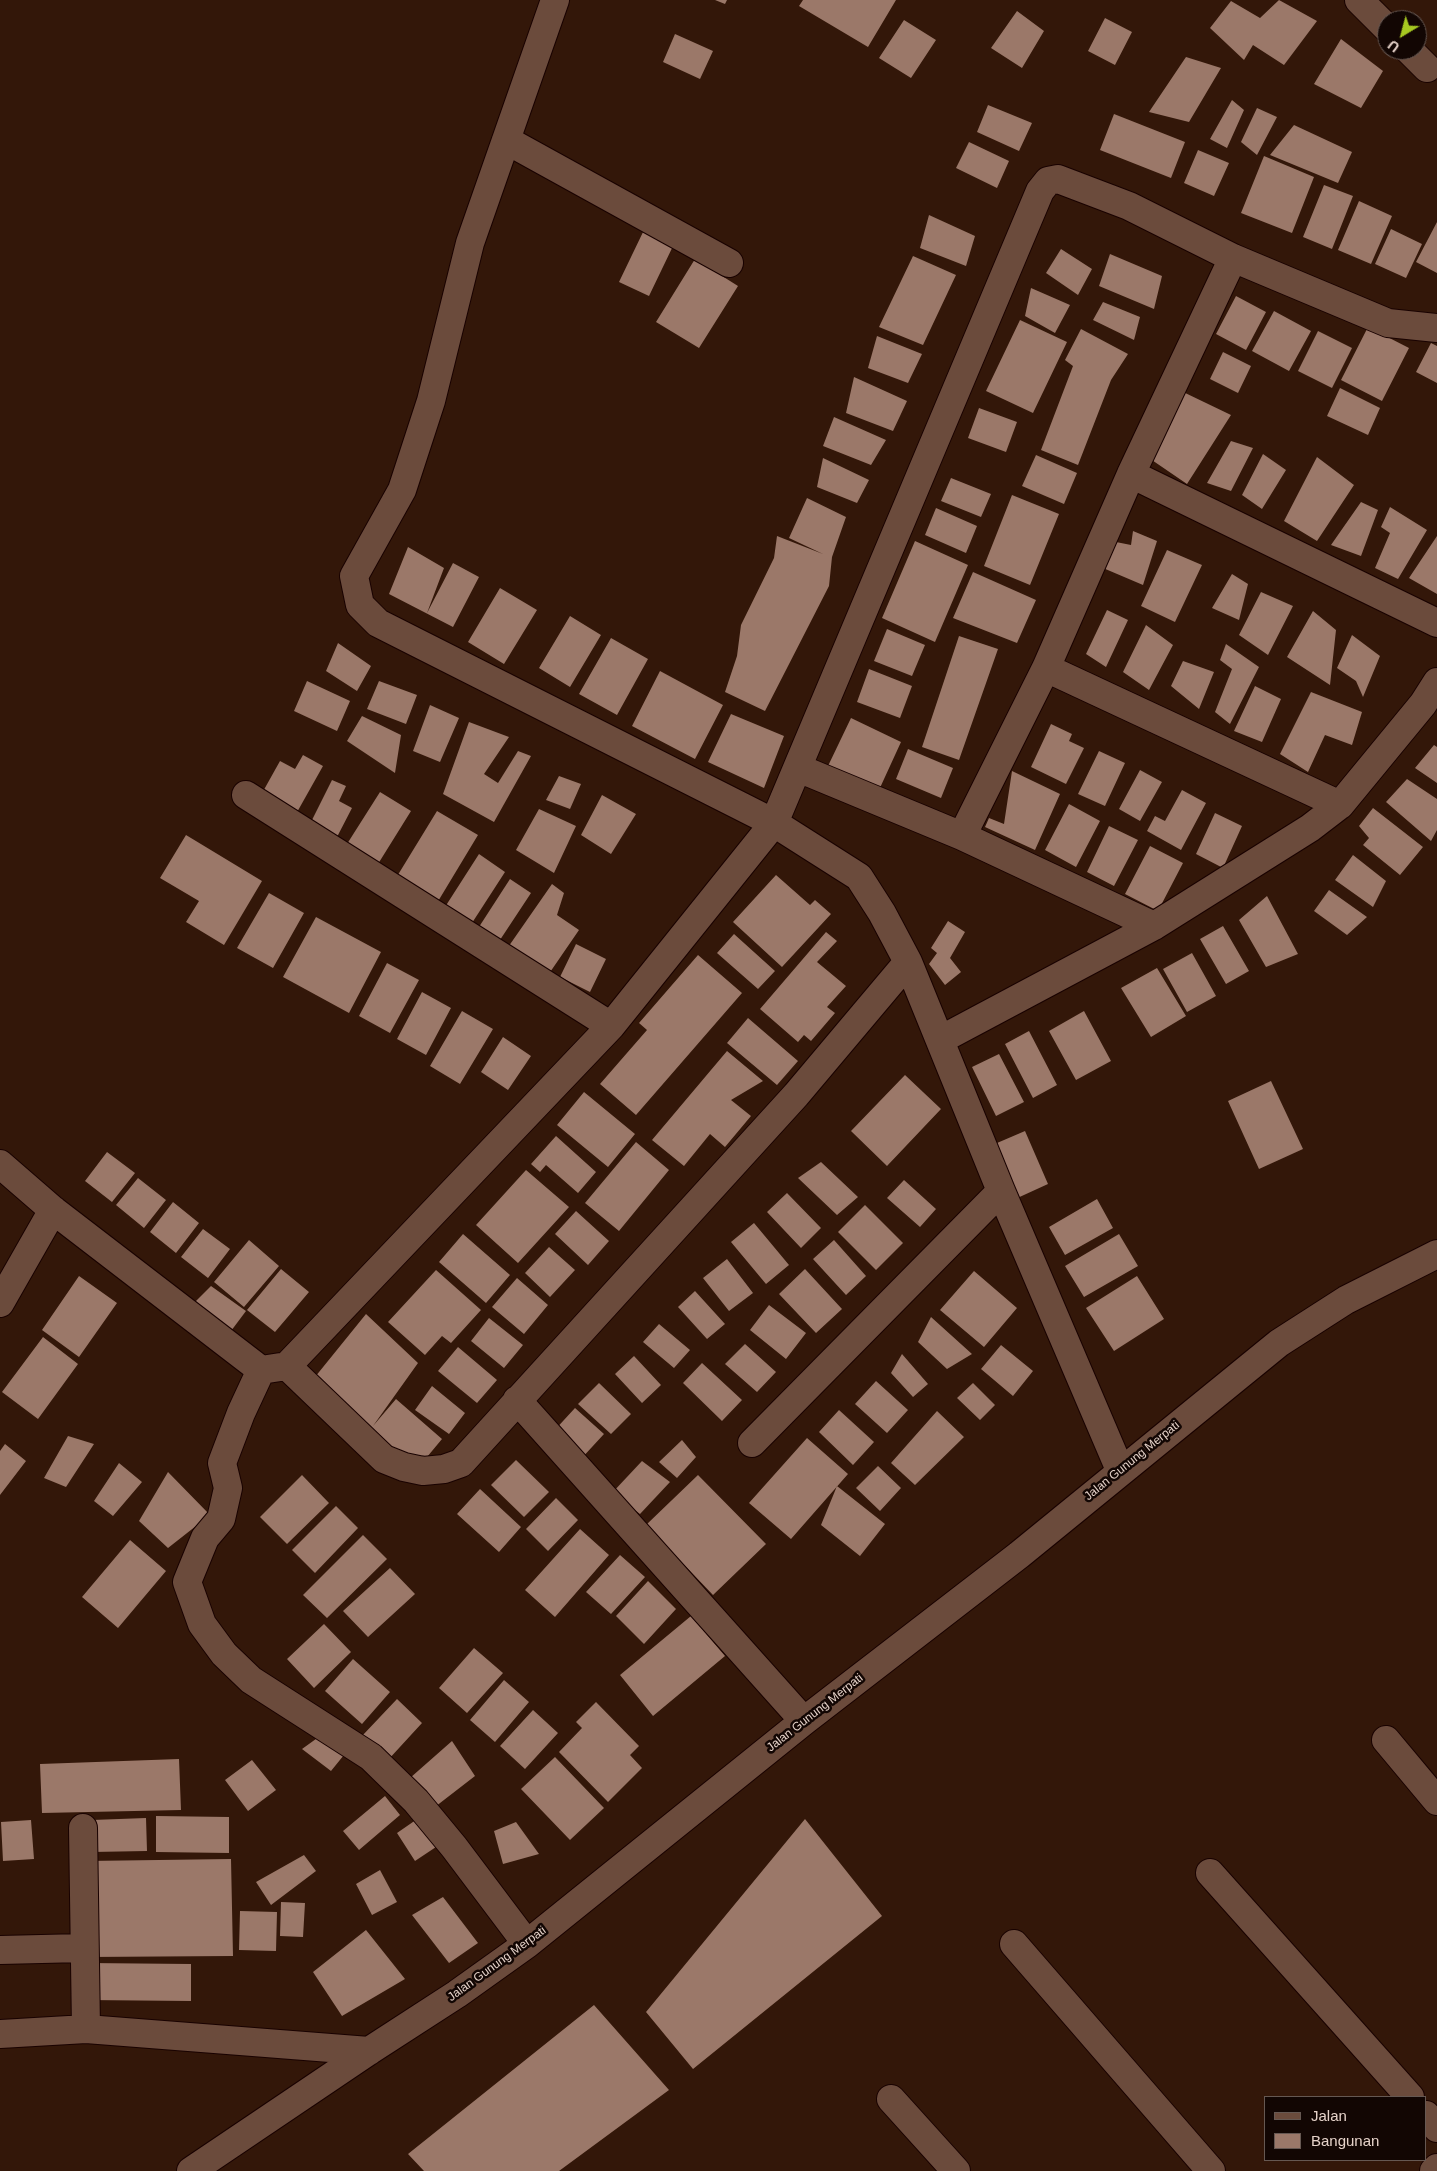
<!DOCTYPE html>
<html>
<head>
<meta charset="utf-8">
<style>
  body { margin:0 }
  #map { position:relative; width:1437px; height:2171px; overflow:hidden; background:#331709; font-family:Arial,sans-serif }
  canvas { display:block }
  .legend { position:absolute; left:1264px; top:2096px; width:162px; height:65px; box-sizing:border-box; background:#120603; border:1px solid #665852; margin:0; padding:6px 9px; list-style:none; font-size:15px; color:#e5d2c9 }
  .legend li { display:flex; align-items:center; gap:10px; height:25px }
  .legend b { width:25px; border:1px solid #665852 }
  .north { position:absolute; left:1377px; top:10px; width:50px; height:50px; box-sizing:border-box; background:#120603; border:1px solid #665852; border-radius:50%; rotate:217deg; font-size:14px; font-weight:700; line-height:20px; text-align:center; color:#e5d2c9 }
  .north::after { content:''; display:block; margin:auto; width:18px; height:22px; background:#a6c821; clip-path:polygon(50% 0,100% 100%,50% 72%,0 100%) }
</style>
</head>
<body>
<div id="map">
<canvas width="1437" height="2171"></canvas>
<ul class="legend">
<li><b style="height:6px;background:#6b4b3c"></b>Jalan</li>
<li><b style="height:14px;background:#9b7869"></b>Bangunan</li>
</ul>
<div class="north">U</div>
</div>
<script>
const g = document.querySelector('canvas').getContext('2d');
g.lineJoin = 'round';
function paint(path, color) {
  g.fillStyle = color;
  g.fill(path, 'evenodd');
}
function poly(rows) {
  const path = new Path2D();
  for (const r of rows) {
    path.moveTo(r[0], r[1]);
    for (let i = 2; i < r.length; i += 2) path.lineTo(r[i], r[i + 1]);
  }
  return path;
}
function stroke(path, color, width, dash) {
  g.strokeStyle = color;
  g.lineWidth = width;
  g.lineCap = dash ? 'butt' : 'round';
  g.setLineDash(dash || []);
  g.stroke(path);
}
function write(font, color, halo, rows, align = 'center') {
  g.font = font + ' Arial,sans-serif';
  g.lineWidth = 5;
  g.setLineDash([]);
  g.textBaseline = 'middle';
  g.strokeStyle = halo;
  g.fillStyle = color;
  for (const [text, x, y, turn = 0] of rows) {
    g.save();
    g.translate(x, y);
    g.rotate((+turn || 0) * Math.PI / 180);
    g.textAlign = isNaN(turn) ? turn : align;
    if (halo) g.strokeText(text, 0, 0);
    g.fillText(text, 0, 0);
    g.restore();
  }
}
const building = poly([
  [715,0,727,0,725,4],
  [803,0,896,0,868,47,799,6],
  [1279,0,1317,21,1284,65,1253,45,1244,60,1210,28,1231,1,1260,18],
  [1017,11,1044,31,1022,68,991,48],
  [1105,18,1132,32,1115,65,1088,51],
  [904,20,936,40,911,78,879,58],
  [675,34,713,51,700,79,663,62],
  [1341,39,1383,71,1361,108,1314,84],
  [1186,57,1221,68,1189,122,1149,112],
  [1232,100,1244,110,1227,148,1210,139],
  [988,105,1032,123,1019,151,977,132],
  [1257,108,1277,117,1257,155,1241,142],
  [1114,114,1185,142,1171,178,1100,150],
  [1294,125,1352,152,1338,183,1270,155],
  [969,142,1009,161,997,188,956,168],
  [1198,150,1229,163,1214,196,1184,183],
  [1264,156,1314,177,1292,233,1241,213],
  [1324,185,1353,196,1332,249,1303,237],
  [1359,201,1392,216,1371,264,1338,250],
  [929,215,975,236,966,266,920,248],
  [1437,222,1437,273,1416,262],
  [1391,229,1422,244,1406,278,1375,264],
  [644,230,674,244,649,296,619,282],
  [1061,249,1092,269,1078,295,1046,273],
  [1110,254,1162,276,1154,309,1099,286],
  [913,256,956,275,923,345,879,327],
  [695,259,738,286,699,348,656,322],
  [1031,288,1070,305,1055,333,1025,316],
  [1236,296,1266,312,1246,350,1216,334],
  [1103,302,1140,317,1134,340,1093,320],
  [1274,311,1311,331,1289,371,1252,351],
  [1020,320,1067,342,1033,413,986,391],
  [1368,327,1409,348,1382,401,1341,380],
  [1081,329,1128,354,1111,380,1078,465,1041,450,1073,366,1065,360],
  [1318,331,1352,348,1332,388,1298,371],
  [877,336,922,354,908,383,868,368],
  [1431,343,1437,346,1437,383,1416,372],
  [1223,352,1251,366,1238,393,1210,379],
  [854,377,907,401,893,431,846,413],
  [1340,388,1380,408,1368,435,1327,416],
  [1179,390,1231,415,1187,484,1146,456],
  [979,408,1017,422,1006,452,968,438],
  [834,417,886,440,871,465,823,446],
  [1231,441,1253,448,1231,491,1207,483],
  [1263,454,1286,470,1262,509,1242,495],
  [1036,455,1077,473,1064,504,1022,486],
  [1317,457,1354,485,1317,541,1284,521],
  [823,458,869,480,857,503,817,487],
  [951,478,991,494,981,517,941,501],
  [1012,495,1059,514,1030,585,984,566],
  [807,498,846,517,832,557,829,586,765,711,725,692,737,656,741,625,774,558,777,536,823,554,789,538],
  [1361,502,1378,510,1361,556,1331,545],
  [1390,507,1427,530,1398,579,1375,568,1390,533,1381,527],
  [936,508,977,526,966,553,925,535],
  [1133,531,1157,541,1143,585,1103,568,1116,542,1131,545],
  [1437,536,1437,594,1409,578],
  [915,541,968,565,935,642,882,618],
  [408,547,444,568,427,613,453,563,479,577,453,627,389,594],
  [1167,550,1202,565,1175,622,1141,606],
  [973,572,1036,600,1017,643,953,618],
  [1232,574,1248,584,1239,620,1212,608],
  [500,588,537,610,504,664,468,642],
  [1261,592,1293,606,1268,655,1239,635],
  [1107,610,1128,620,1106,667,1086,654],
  [1313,611,1336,630,1330,685,1287,657],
  [570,616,601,635,570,687,539,668],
  [1146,625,1173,645,1149,690,1123,672],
  [887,629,925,645,912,676,874,661],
  [1352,635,1380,656,1363,697,1356,681,1337,668],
  [959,636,998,649,959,760,922,747],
  [611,638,648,659,617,715,579,694],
  [338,643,371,666,357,691,326,671],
  [1226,644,1259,667,1230,724,1215,712,1232,669,1220,660],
  [1183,661,1214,672,1199,709,1171,686],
  [869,669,912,686,900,718,857,702],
  [660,671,723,705,695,759,632,726],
  [307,681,350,701,337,731,294,711],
  [379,681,417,695,406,724,367,709],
  [1255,686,1281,699,1262,742,1234,731],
  [1311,692,1362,712,1352,745,1325,735,1308,772,1280,754],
  [430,705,459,718,440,762,413,751],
  [731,714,784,736,764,788,708,762],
  [362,716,401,735,395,773,347,741],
  [851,718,901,742,879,790,828,766],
  [469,722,509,737,484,774,498,783,518,751,531,756,494,822,443,794],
  [1051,724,1072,734,1069,741,1084,748,1066,784,1031,767],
  [1434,745,1437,747,1437,783,1415,768],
  [908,749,953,768,941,798,896,779],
  [1099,751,1125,763,1105,806,1078,794],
  [303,755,323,766,296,814,261,795,280,761,295,769],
  [1140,770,1162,782,1140,821,1119,809],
  [1012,771,1060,794,1035,850,985,827,989,818,1004,824],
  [559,776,581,784,570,809,546,800],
  [1407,779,1437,799,1437,830,1431,841,1386,802],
  [332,780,346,786,339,801,352,808,337,837,310,824],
  [1182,790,1206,803,1181,850,1147,831,1155,816,1165,821],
  [380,792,411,811,378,864,347,844],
  [602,795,636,814,611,854,581,835],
  [1069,804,1100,821,1076,867,1045,850],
  [1373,808,1423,847,1400,875,1363,845,1369,838,1359,826],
  [539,809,576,826,554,873,516,850],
  [437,811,478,835,437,903,396,878],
  [1215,813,1242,826,1223,868,1196,854],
  [1109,826,1138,840,1114,886,1087,872],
  [186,835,262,881,224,945,186,922,199,901,160,878],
  [1150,846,1183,863,1158,911,1125,894],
  [479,854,505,872,472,923,445,907],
  [1353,855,1386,881,1373,907,1335,880],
  [776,875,810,905,815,900,831,914,782,967,733,922],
  [510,879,531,893,498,943,477,930],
  [552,884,564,893,557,915,579,930,544,981,504,953],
  [1329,890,1367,917,1347,935,1314,911],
  [269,893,304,913,273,968,237,948],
  [1267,896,1298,954,1266,967,1239,920],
  [316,917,381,952,349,1013,283,977],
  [948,921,965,932,950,958,961,972,945,985,929,964,937,953,931,948],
  [1223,926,1249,971,1226,984,1200,939],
  [826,932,837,941,817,962,846,986,827,1007,835,1013,811,1041,804,1035,798,1042,760,1009],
  [734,934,775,971,758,989,717,953],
  [576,944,606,959,590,992,560,977],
  [1192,953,1216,996,1187,1012,1163,969],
  [698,955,742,993,636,1115,600,1084,647,1030,639,1023],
  [387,963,419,980,390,1033,359,1016],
  [1157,968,1186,1016,1151,1037,1121,988],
  [422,992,451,1008,426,1055,397,1039],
  [462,1011,493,1029,460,1084,430,1066],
  [1084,1011,1111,1061,1076,1080,1049,1031],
  [748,1018,798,1061,777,1085,727,1043],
  [1029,1031,1057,1085,1033,1098,1005,1044],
  [503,1037,531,1056,508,1090,481,1072],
  [727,1051,763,1081,731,1100,751,1116,725,1147,710,1134,684,1166,652,1140],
  [999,1054,1024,1102,996,1116,972,1067],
  [905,1075,941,1109,887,1166,851,1131],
  [1271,1081,1303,1149,1259,1169,1228,1101],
  [584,1092,635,1134,608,1167,557,1125],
  [1025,1131,1048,1184,1013,1200,990,1146],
  [556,1136,596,1172,578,1193,546,1165,540,1172,531,1164],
  [636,1142,669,1170,619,1231,585,1203],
  [107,1152,135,1173,112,1202,85,1181],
  [821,1162,858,1197,837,1215,798,1178],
  [526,1170,569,1207,518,1263,476,1225],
  [138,1178,166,1200,144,1228,116,1205],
  [904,1180,936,1209,920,1227,887,1198],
  [787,1193,821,1228,801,1248,767,1212],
  [1097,1199,1113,1228,1065,1255,1049,1227],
  [173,1202,199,1223,176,1253,150,1232],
  [865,1205,903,1243,876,1270,838,1232],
  [576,1211,609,1241,588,1265,555,1234],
  [754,1223,789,1265,766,1284,731,1242],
  [203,1229,230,1249,208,1278,181,1257],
  [463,1234,510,1275,486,1303,439,1262],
  [1119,1234,1138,1266,1084,1297,1065,1266],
  [249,1240,279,1266,244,1307,214,1282],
  [834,1240,866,1276,846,1295,813,1259],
  [549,1247,575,1270,550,1297,525,1273],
  [727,1259,753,1293,729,1311,703,1278],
  [281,1269,309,1292,275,1332,247,1310],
  [805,1269,842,1309,816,1333,779,1294],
  [436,1270,481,1310,451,1343,442,1336,425,1355,388,1322],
  [974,1271,1017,1308,984,1347,940,1310],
  [79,1276,117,1303,79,1357,42,1330],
  [1137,1276,1164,1319,1114,1351,1086,1308],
  [517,1278,548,1305,524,1334,492,1307],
  [211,1286,246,1311,225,1339,188,1309],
  [695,1291,725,1324,707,1339,678,1307],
  [769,1305,806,1333,786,1359,750,1330],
  [366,1314,418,1363,373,1426,396,1399,442,1439,417,1469,315,1377],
  [931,1317,972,1354,947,1369,918,1342],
  [489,1318,523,1345,504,1368,471,1341],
  [659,1324,690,1350,674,1368,643,1342],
  [43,1337,78,1364,38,1419,2,1392],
  [745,1344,776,1372,757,1392,725,1364],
  [1001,1345,1033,1371,1013,1396,981,1369],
  [458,1347,497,1380,477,1403,438,1371],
  [902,1354,928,1384,913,1397,891,1373],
  [634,1356,661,1385,642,1403,615,1374],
  [702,1363,742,1400,722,1421,683,1383],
  [876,1381,908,1410,887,1433,855,1404],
  [599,1383,631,1414,611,1434,578,1404],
  [973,1383,995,1405,980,1420,957,1398],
  [432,1386,465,1413,449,1434,415,1410],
  [575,1408,604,1434,580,1460,552,1433],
  [839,1410,874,1442,853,1465,819,1432],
  [937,1411,964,1437,915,1485,891,1463],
  [68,1436,94,1444,66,1487,44,1478],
  [807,1438,848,1474,791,1539,749,1503],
  [682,1440,696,1457,677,1478,659,1462],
  [5,1444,26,1461,0,1495,0,1451],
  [516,1460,549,1492,524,1517,491,1485],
  [642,1461,670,1482,640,1514,612,1493],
  [119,1463,142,1482,113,1516,94,1501],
  [878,1466,901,1488,880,1511,856,1488],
  [168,1472,210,1515,168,1548,139,1521],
  [302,1475,329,1503,287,1544,260,1517],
  [698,1475,766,1544,713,1595,646,1525],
  [837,1486,885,1524,860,1556,821,1525],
  [480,1489,521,1527,499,1552,457,1514],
  [556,1498,578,1520,548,1551,526,1529],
  [336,1506,358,1528,315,1573,292,1550],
  [580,1529,609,1555,555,1617,525,1590],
  [363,1535,387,1559,327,1618,303,1595],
  [130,1540,166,1571,118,1628,82,1597],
  [620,1555,645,1577,611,1614,586,1592],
  [390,1568,415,1594,368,1637,343,1611],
  [648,1581,676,1609,644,1644,616,1616],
  [691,1616,725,1656,653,1716,620,1675],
  [324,1624,351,1652,314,1688,287,1659],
  [474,1648,503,1673,467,1713,439,1688],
  [353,1659,390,1692,362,1724,325,1691],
  [504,1680,529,1702,495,1742,470,1720],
  [397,1699,422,1723,388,1760,362,1736],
  [596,1702,639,1746,630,1755,642,1768,608,1802,559,1752,582,1728,576,1722],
  [533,1710,558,1733,525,1769,500,1746],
  [327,1731,348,1750,331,1771,302,1749],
  [452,1741,475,1776,431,1810,410,1778],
  [555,1757,604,1808,570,1840,521,1789],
  [179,1759,181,1810,42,1813,40,1764],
  [252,1760,276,1790,248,1811,225,1780],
  [385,1796,400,1815,359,1850,343,1831],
  [423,1815,442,1843,415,1861,397,1833],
  [156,1816,229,1817,229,1853,156,1852],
  [146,1818,147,1851,92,1852,92,1820],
  [805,1819,882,1916,693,2069,646,2012],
  [31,1820,34,1859,3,1861,1,1822],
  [516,1822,539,1854,503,1864,494,1831],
  [304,1855,316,1871,271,1905,256,1882],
  [231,1859,233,1956,88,1957,86,1861],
  [380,1870,397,1902,372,1915,356,1884],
  [443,1897,478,1943,449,1963,412,1915],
  [281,1902,305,1903,303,1937,280,1936],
  [240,1911,277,1912,276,1951,239,1950],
  [366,1930,405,1979,342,2016,313,1972],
  [87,1963,191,1964,191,2001,86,2000],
  [594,2005,669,2090,559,2171,424,2171,408,2154]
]);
const street = poly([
  [1359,0,1387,28],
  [1409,50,1427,68],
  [506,140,729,263],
  [1131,474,1437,623],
  [798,768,962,836],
  [246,795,611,1026],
  [1340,805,1423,704,1437,682],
  [1154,926,962,836,1046,668,1131,474,1233,258],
  [940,1040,1154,926,1310,828,1340,805,1046,668],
  [0,1164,53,1210,261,1370,287,1366,611,1026,774,823,378,623,360,605,354,576,402,490,431,401,470,243,555,0],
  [0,1303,53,1210],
  [287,1366,384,1459,404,1467,423,1471,444,1469,461,1463,796,1095,908,962],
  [261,1370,241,1413,222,1463,228,1488,221,1519,205,1538,187,1582,202,1624,224,1654,251,1680,371,1757,416,1801,454,1847,527,1944],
  [517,1400,804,1721],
  [752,1443,1001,1191],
  [1120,1470,1001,1191,908,962,882,913,859,877,774,823,1040,191,1048,181,1058,179,1129,206,1233,258,1388,323,1437,328],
  [1386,1740,1437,1801],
  [83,1828,86,2029],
  [1210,1873,1410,2097],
  [1014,1944,1211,2171],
  [0,1950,83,1948],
  [0,2034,86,2029,369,2051],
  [891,2099,956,2171],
  [1426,2115,1437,2128],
  [191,2171,369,2051,457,1994,527,1944,804,1721,1019,1555,1279,1343,1346,1300,1437,1254],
  [1434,2171,1437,2168]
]);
const streetNames = [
  ["Jalan Gunung Merpati",1132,1461,-39],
  ["Jalan Gunung Merpati",815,1713,-38],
  ["Jalan Gunung Merpati",497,1964,-36]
];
paint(building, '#9b7869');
stroke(street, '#190200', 30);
stroke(street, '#6b4b3c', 28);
write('12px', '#e5d2c9', '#120603', streetNames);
</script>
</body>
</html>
